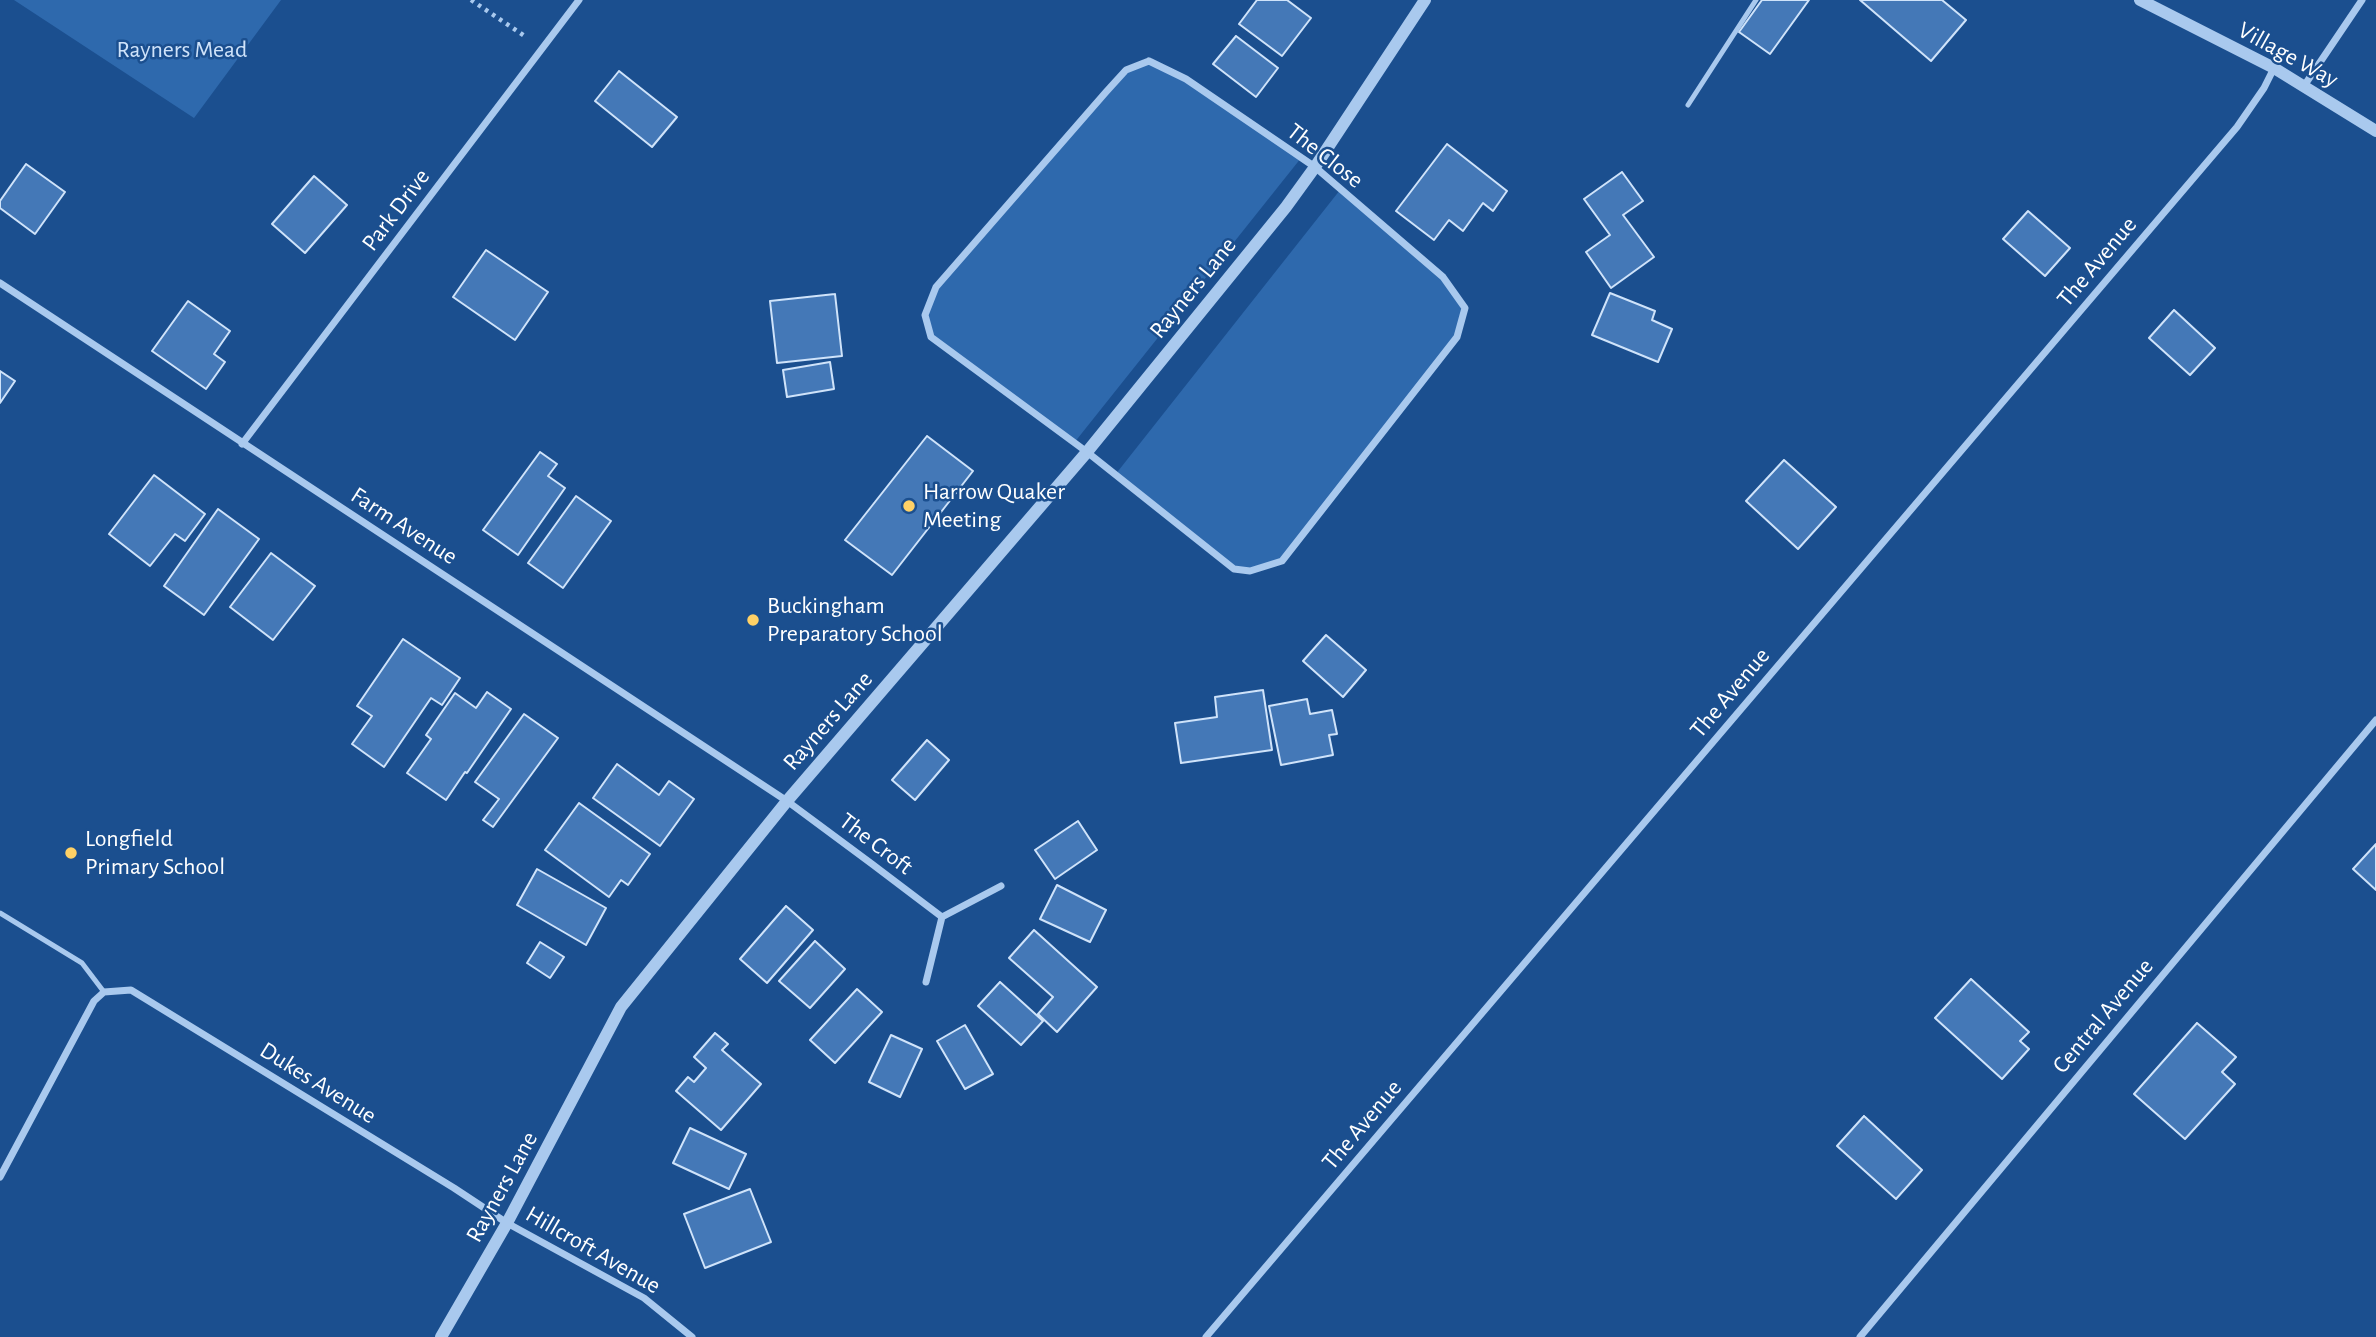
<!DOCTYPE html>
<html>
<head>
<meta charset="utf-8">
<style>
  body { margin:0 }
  canvas { display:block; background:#1b4f8f }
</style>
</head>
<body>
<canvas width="2376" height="1337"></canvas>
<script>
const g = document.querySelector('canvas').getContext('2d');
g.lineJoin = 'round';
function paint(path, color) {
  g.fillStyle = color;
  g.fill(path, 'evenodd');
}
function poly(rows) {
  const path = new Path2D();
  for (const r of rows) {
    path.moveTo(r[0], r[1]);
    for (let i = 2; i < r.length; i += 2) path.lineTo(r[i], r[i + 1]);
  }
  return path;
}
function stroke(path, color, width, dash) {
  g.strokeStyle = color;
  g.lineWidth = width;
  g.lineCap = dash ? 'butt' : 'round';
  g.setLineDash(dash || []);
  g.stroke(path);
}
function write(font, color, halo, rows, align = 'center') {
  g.font = font + ' "Alegreya Sans",sans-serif';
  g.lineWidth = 5;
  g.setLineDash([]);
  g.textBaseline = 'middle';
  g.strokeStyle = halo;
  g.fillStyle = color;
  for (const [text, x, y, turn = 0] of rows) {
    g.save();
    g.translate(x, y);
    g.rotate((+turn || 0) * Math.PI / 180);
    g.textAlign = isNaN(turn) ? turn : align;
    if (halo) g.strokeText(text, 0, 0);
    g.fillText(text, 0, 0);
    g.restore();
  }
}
const green = poly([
  [14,0,281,0,194,118],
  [1149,61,1186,79,1301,158,1074,443,931,337,925,315,936,287,1126,70],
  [1340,190,1443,277,1465,308,1457,337,1282,561,1250,571,1234,569,1115,475]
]);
const building = poly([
  [1257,0,1287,0,1311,18,1282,56,1239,24,1257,0],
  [1762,0,1809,0,1770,54,1739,32,1762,0],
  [1860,0,1942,0,1966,20,1931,61,1860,0],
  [1236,36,1278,68,1256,97,1213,64,1236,36],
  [619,71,677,117,652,147,595,101,619,71],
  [1447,144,1507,191,1493,211,1483,203,1463,231,1449,220,1434,240,1396,211,1447,144],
  [26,164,65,192,35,234,0,208,0,201,26,164],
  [1622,172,1643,201,1623,215,1654,257,1611,288,1586,252,1610,235,1584,199,1622,172],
  [314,176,347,205,305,253,272,224,314,176],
  [2028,211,2070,248,2045,276,2003,239,2028,211],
  [486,250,548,292,515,340,453,297,486,250],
  [1610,293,1655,311,1652,320,1672,329,1658,362,1592,335,1610,293],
  [835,294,842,356,777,363,770,301,835,294],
  [188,301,230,331,214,354,225,362,206,389,152,351,188,301],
  [2174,310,2215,348,2190,375,2149,338,2174,310],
  [830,362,834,389,787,397,783,370,830,362],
  [0,371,15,381,0,403,0,371],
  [927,436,973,471,892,575,845,540,927,436],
  [540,452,557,464,548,476,565,488,518,555,483,530,540,452],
  [1784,460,1836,507,1798,549,1746,501,1784,460],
  [154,475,205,514,185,541,175,534,150,566,109,534,154,475],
  [576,496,611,521,563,588,528,563,576,496],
  [218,509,259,539,204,615,164,586,218,509],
  [271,553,315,586,273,640,230,607,271,553],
  [1326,635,1366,670,1343,697,1303,661,1326,635],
  [403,639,460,678,442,705,431,698,384,767,352,744,372,716,357,706,403,639],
  [1263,690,1272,750,1181,763,1175,723,1217,717,1215,697,1263,690],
  [487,692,511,709,467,773,465,772,446,800,407,773,431,739,426,735,455,693,476,708,487,692],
  [1307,699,1310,714,1332,710,1337,734,1329,735,1333,755,1281,765,1269,706,1307,699],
  [524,714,558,738,493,827,483,820,499,799,475,782,524,714],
  [927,740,949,760,915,800,892,780,927,740],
  [617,764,659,795,669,781,694,799,660,846,593,798,617,764],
  [579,803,650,854,628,885,621,880,609,897,545,850,579,803],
  [1078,821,1097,850,1055,879,1035,850,1078,821],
  [2376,844,2376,890,2353,869,2376,844],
  [537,869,606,908,586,945,517,905,537,869],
  [1057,885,1106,910,1090,942,1040,919,1057,885],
  [786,906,813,930,767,983,740,959,786,906],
  [1034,930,1097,987,1057,1032,1038,1014,1053,997,1009,958,1034,930],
  [815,941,845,969,810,1008,779,981,815,941],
  [540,942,564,957,550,978,527,963,540,942],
  [1971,979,2029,1032,2020,1041,2029,1049,2002,1079,1935,1018,1971,979],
  [1000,982,1043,1021,1021,1045,978,1006,1000,982],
  [857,989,882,1012,835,1063,810,1040,857,989],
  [2197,1023,2236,1057,2222,1072,2235,1084,2185,1139,2134,1094,2197,1023],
  [965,1025,993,1074,965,1089,937,1041,965,1025],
  [715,1033,728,1044,722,1050,761,1084,721,1130,676,1091,688,1077,694,1082,706,1068,694,1057,715,1033],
  [891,1035,922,1049,900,1097,869,1082,891,1035],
  [1864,1116,1922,1170,1896,1199,1837,1146,1864,1116],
  [690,1128,746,1154,729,1189,673,1163,690,1128],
  [750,1189,771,1242,705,1268,684,1214,750,1189]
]);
const path = poly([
  [471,0,526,37]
]);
const service = poly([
  [1688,105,1756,0],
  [0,913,82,963,104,992]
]);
const minor = poly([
  [1149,61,1186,79,1315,167,1443,277,1465,308,1457,337,1282,561,1250,571,1234,569,1087,452,931,337,925,315,936,287,1106,92,1126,70,1149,61],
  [2304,86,2362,0],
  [0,283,787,801,872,864,942,917,926,982],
  [242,444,579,0],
  [942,917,1001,886],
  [0,1177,94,1001,104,992,131,990,454,1188,507,1223,644,1298,692,1337],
  [1206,1337,2237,127,2264,88,2274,68],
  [1860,1337,2376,720]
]);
const tertiary = poly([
  [2140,0,2274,68,2376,131],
  [441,1337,507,1223,621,1007,787,801,1087,452,1286,207,1315,167,1425,0]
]);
const markers = [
  [909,506,7,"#ffd166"],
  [753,620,7,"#ffd166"],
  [71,853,7,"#ffd166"]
];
const parkNames = [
  ["Rayners Mead",182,50]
];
const streetNames = [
  ["Village Way",2288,55,29],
  ["The Close",1325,156,38],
  ["Park Drive",396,210,-53],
  ["The Avenue",2097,262,-50],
  ["Rayners Lane",1193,288,-51],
  ["Farm Avenue",404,526,33],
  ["The Avenue",1730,693,-50],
  ["Rayners Lane",828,721,-49],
  ["The Croft",876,844,37],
  ["Central Avenue",2103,1016,-50],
  ["Dukes Avenue",318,1083,32],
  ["The Avenue",1362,1125,-50],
  ["Rayners Lane",502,1187,-61],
  ["Hillcroft Avenue",593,1250,30]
];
const poiNames = [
  ["Harrow Quaker",923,492],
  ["Meeting",923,520],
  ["Buckingham",767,606],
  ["Preparatory School",767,634],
  ["Longfield",85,839],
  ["Primary School",85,867]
];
paint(green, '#2e69ad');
paint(building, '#4478b7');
stroke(building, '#cfe3fa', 2);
stroke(path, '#a9c9ee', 4.5, [3.5, 5]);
stroke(service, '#a9c9ee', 5);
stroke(minor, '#a9c9ee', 7);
stroke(tertiary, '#a9c9ee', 12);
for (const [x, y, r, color] of markers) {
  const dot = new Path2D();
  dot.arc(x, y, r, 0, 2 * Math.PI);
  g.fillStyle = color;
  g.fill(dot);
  stroke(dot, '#1b4f8f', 2.5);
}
write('24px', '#cfe3fa', '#1b4f8f', parkNames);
write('24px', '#fff', '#1b4f8f', streetNames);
write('24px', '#fff', '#1b4f8f', poiNames, 'left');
</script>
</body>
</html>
